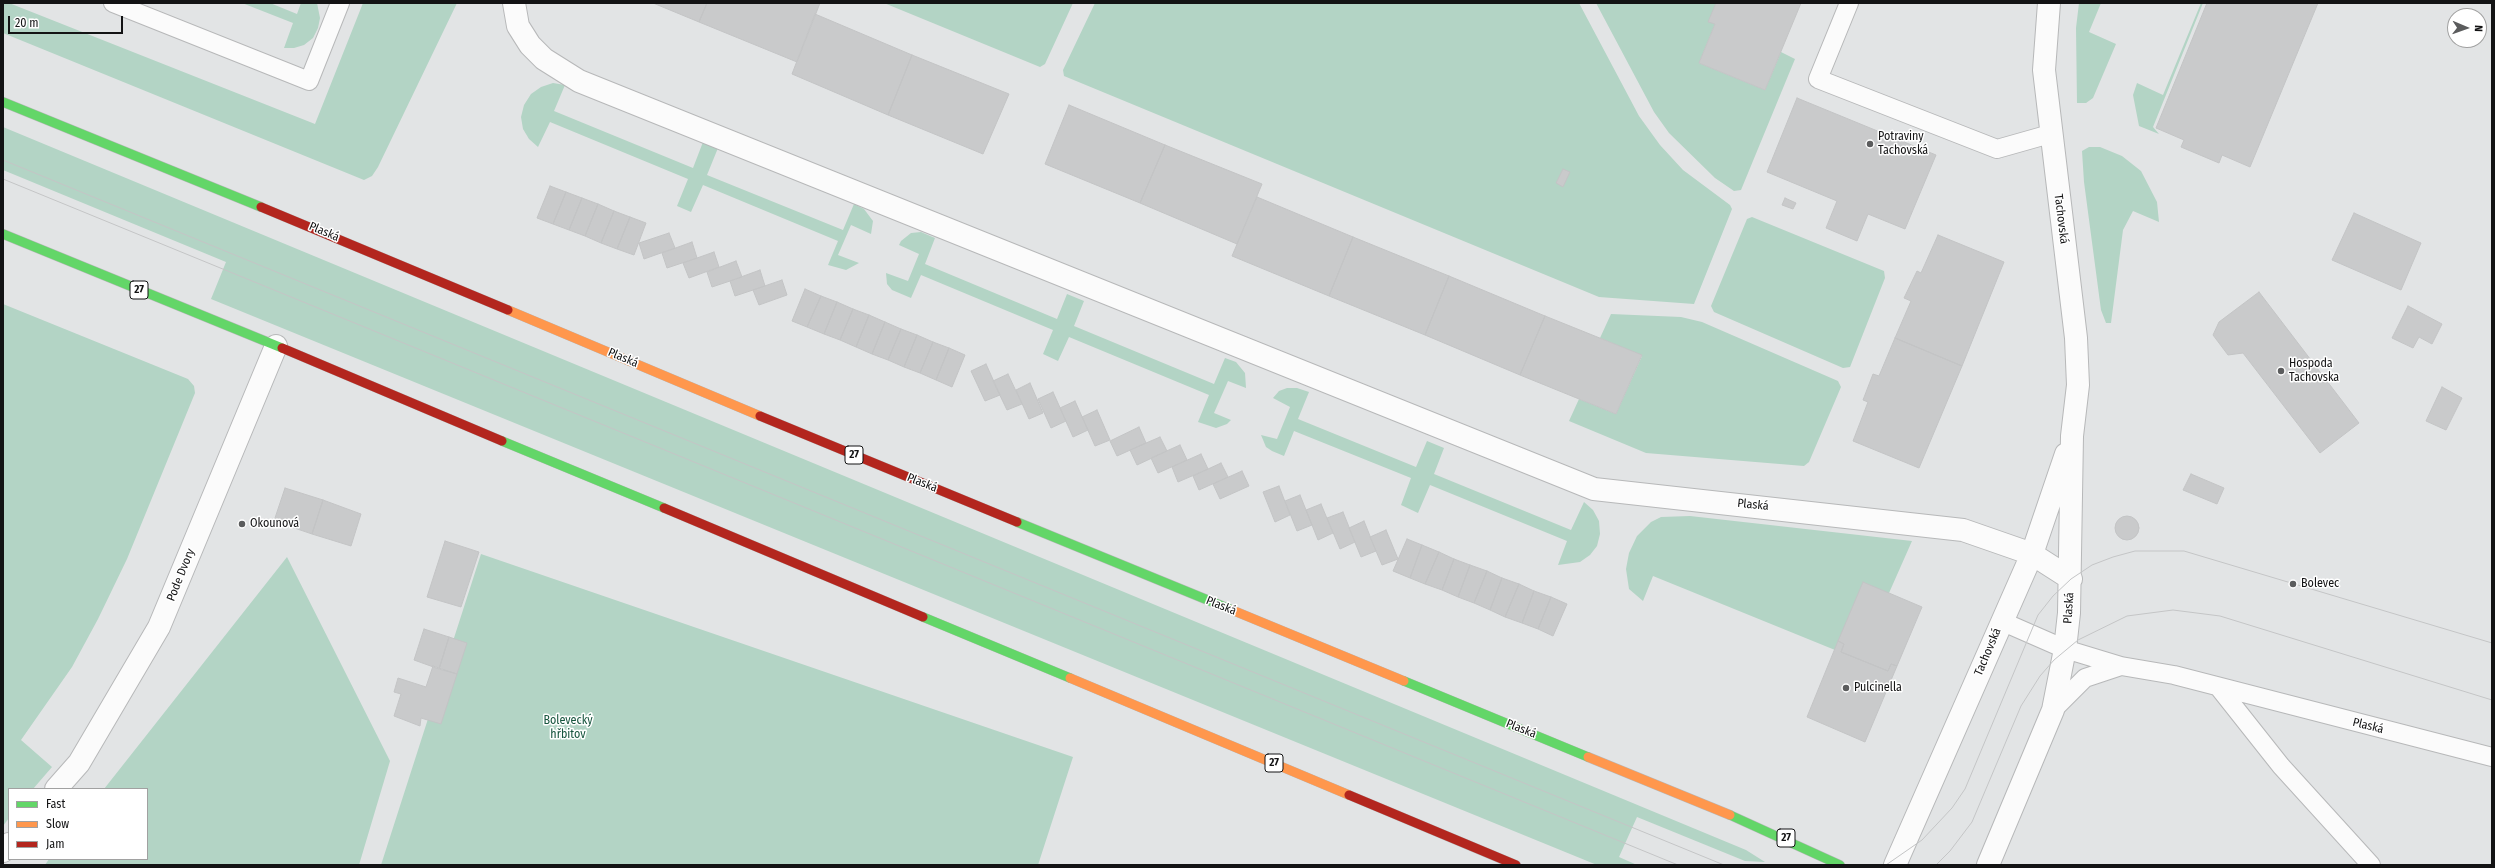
<!DOCTYPE html>
<html>
<head>
<meta charset="utf-8">
<style>
  body { margin:0 }
  #map { position:relative; width:2495px; height:868px; overflow:hidden; background:#e2e4e5; font-family:"Fira Sans Condensed",sans-serif }
  canvas { display:block }
  .frame { position:absolute; inset:0; border:4px solid #131314; pointer-events:none }
  .legend { position:absolute; left:8px; top:788px; width:140px; height:72px; box-sizing:border-box; background:#fff; border:1px solid #a1a1a1; margin:0; padding:5px 7px; list-style:none; font-size:12px; color:#131314 }
  .legend li { display:flex; align-items:center; gap:8px; height:20px }
  .legend b { width:20px; border:1px solid #a1a1a1 }
  .north { position:absolute; left:2447px; top:8px; width:40px; height:40px; box-sizing:border-box; background:#fff; border:1px solid #a1a1a1; border-radius:50%; rotate:92deg; font-size:11px; font-weight:700; line-height:16px; text-align:center; color:#131314 }
  .north::after { content:''; display:block; margin:auto; width:14px; height:18px; background:#5b5c5d; clip-path:polygon(50% 0,100% 100%,50% 72%,0 100%) }
  .scale { position:absolute; left:8px; top:16px; width:115px; height:18px; box-sizing:border-box; border:2px solid #131314; border-top:0; padding-left:5px; font-size:12px; line-height:14px; white-space:nowrap; color:#131314; -webkit-text-stroke:3px #fff; paint-order:stroke }
</style>
</head>
<body>
<div id="map">
<canvas width="2495" height="868"></canvas>
<div class="frame"></div>
<ul class="legend">
<li><b style="height:5px;background:#63d668"></b>Fast</li>
<li><b style="height:5px;background:#ff974d"></b>Slow</li>
<li><b style="height:5px;background:#b3261e"></b>Jam</li>
</ul>
<div class="north">N</div>
<div class="scale">20 m</div>
</div>
<script>
const g = document.querySelector('canvas').getContext('2d');
g.lineJoin = 'round';
function paint(path, color) {
  g.fillStyle = color;
  g.fill(path, 'evenodd');
}
function poly(rows) {
  const path = new Path2D();
  for (const r of rows) {
    if (r.length === 3) {
      path.moveTo(r[0] + r[2], r[1]);
      path.arc(r[0], r[1], r[2], 0, 2 * Math.PI);
      continue;
    }
    path.moveTo(r[0], r[1]);
    for (let i = 2; i < r.length; i += 2) path.lineTo(r[i], r[i + 1]);
  }
  return path;
}
function stroke(path, color, width, dash) {
  g.strokeStyle = color;
  g.lineWidth = width;
  g.lineCap = dash ? 'butt' : 'round';
  g.setLineDash(dash || []);
  g.stroke(path);
}
function write(font, color, halo, rows, align = 'center') {
  g.font = font + ' "Fira Sans Condensed",sans-serif';
  g.lineWidth = 3;
  g.setLineDash([]);
  g.textBaseline = 'middle';
  g.strokeStyle = halo;
  g.fillStyle = color;
  for (const [text, x, y, turn = 0] of rows) {
    g.save();
    g.translate(x, y);
    g.rotate((+turn || 0) * Math.PI / 180);
    g.textAlign = isNaN(turn) ? turn : align;
    if (halo) g.strokeText(text, 0, 0);
    g.fillText(text, 0, 0);
    g.restore();
  }
}
const green = poly([
  [3,3,9,3,315,124,363,3,457,3,378,167,372,176,364,180,3,33],
  [242,3,270,3,297,14,301,3,317,3,320,18,318,28,313,38,304,45,294,48,284,48,293,23],
  [884,3,1073,3,1045,64,1040,67],
  [1095,3,1579,3,1639,116,1660,145,1683,170,1730,205,1732,209,1694,304,1599,297,1064,76,1063,70],
  [1596,3,1716,3,1709,21,1715,24,1699,63,1765,90,1781,52,1795,59,1741,190,1734,191,1715,178,1669,133,1654,112],
  [2079,3,2101,3,2089,32,2116,44,2093,98,2086,103,2077,103,2076,28],
  [2201,3,2203,3,2153,127,2159,134,2139,126,2133,95,2137,83,2163,95],
  [553,83,565,85,554,111,693,168,703,142,718,148,707,175,843,230,854,204,864,209,873,221,871,234,851,225,838,255,859,263,846,270,828,265,838,241,703,185,691,212,677,206,688,179,550,122,538,147,529,139,523,129,521,117,524,105,531,94,541,87],
  [3,127,1746,850,1765,862,1745,861,1637,817,1619,857,1637,865,1597,865,211,299,226,262,3,170],
  [2089,147,2100,147,2122,156,2141,171,2157,202,2159,222,2133,211,2123,230,2111,323,2106,323,2101,310,2084,182,2082,151],
  [1752,217,1884,271,1885,278,1850,367,1843,368,1714,312,1711,306,1747,219],
  [921,232,935,238,925,264,1057,319,1067,294,1084,301,1074,326,1214,384,1225,358,1236,362,1245,373,1246,388,1228,381,1214,413,1231,420,1227,424,1216,428,1198,422,1209,395,1069,337,1058,361,1043,354,1053,330,921,275,911,298,892,290,887,284,886,273,908,281,919,254,899,245,901,241,911,233],
  [3,304,188,379,194,386,195,393,127,559,98,619,72,667,21,740,52,767,33,789,9,789,9,818,3,826],
  [1611,314,1681,317,1702,322,1838,381,1841,387,1809,462,1804,466,1646,453,1569,421,1579,399,1616,414,1642,356,1600,338],
  [1287,388,1297,388,1309,392,1298,419,1416,467,1427,441,1444,448,1434,474,1571,530,1584,502,1593,510,1599,521,1600,534,1597,546,1590,555,1580,562,1558,565,1567,541,1430,485,1418,513,1401,505,1411,478,1294,431,1284,456,1272,451,1266,447,1261,435,1277,439,1290,407,1273,398,1279,391],
  [1690,516,1912,541,1889,593,1835,650,1653,576,1643,601,1629,589,1626,569,1629,553,1637,536,1651,522,1661,517],
  [481,554,1073,757,1038,865,381,865],
  [287,557,390,761,359,865,45,865,49,859,147,859,147,789,104,789]
]);
const building = poly([
  [653,3,707,3,699,22,653,3],
  [707,3,820,3,797,62,699,22,707,3],
  [1716,3,1801,3,1765,90,1699,63,1715,24,1708,22,1716,3],
  [2207,3,2318,3,2250,167,2222,155,2219,163,2181,147,2184,140,2156,128,2207,3],
  [815,14,912,55,888,115,792,74,815,14],
  [912,55,1009,94,983,154,888,115,912,55],
  [1797,98,1936,155,1905,229,1868,214,1857,241,1826,228,1837,201,1767,172,1797,98],
  [1069,105,1165,145,1140,203,1045,164,1069,105],
  [1165,145,1262,184,1237,244,1140,203,1165,145],
  [1563,169,1570,172,1563,187,1556,183,1563,169],
  [550,186,566,192,553,224,537,218,550,186],
  [566,192,582,198,569,230,553,224,566,192],
  [1257,197,1353,237,1329,296,1232,256,1257,197],
  [582,198,598,204,585,236,569,230,582,198],
  [1785,198,1796,203,1793,209,1782,205,1785,198],
  [598,204,614,211,601,243,585,236,598,204],
  [614,211,630,217,617,249,601,243,614,211],
  [2354,213,2421,243,2401,290,2332,260,2354,213],
  [630,217,646,223,634,255,617,249,630,217],
  [669,233,675,248,644,259,639,243,669,233],
  [1938,235,2004,262,1962,366,1895,338,1911,301,1904,298,1917,271,1921,273,1938,235],
  [1353,237,1449,276,1425,335,1329,296,1353,237],
  [692,242,697,258,667,268,662,253,692,242],
  [714,252,719,267,689,278,683,263,714,252],
  [736,261,742,277,712,287,707,272,736,261],
  [760,270,765,286,735,296,730,281,760,270],
  [1449,276,1545,316,1520,375,1425,335,1449,276],
  [782,280,787,295,759,305,753,290,782,280],
  [805,289,821,296,807,327,792,321,805,289],
  [2259,292,2359,423,2320,453,2243,353,2228,355,2213,335,2219,322,2259,292],
  [821,296,837,302,824,334,807,327,821,296],
  [837,302,853,309,840,340,824,334,837,302],
  [2408,306,2442,324,2432,344,2419,337,2413,348,2392,338,2408,306],
  [853,309,869,315,856,347,840,340,853,309],
  [869,315,885,322,872,354,856,347,869,315],
  [1545,316,1642,355,1616,414,1520,375,1545,316],
  [885,322,901,329,888,360,872,354,885,322],
  [901,329,917,335,904,367,888,360,901,329],
  [917,335,933,342,920,373,904,367,917,335],
  [1895,338,1962,366,1919,468,1853,441,1868,402,1863,400,1873,374,1879,376,1895,338],
  [933,342,949,348,936,380,920,373,933,342],
  [949,348,965,355,952,387,936,380,949,348],
  [986,364,1000,395,985,401,971,371,986,364],
  [1008,374,1022,404,1007,410,993,381,1008,374],
  [1030,383,1043,413,1029,419,1016,390,1030,383],
  [2442,387,2462,398,2446,430,2426,421,2442,387],
  [1053,392,1066,421,1051,428,1038,399,1053,392],
  [1075,401,1088,430,1073,437,1060,408,1075,401],
  [1097,410,1110,440,1095,446,1082,417,1097,410],
  [1139,427,1146,443,1117,456,1110,441,1139,427],
  [1160,437,1167,451,1137,465,1130,450,1160,437],
  [1180,445,1187,460,1158,473,1151,458,1180,445],
  [1201,454,1208,469,1178,482,1172,467,1201,454],
  [1221,463,1228,477,1199,490,1193,476,1221,463],
  [1242,471,1249,486,1220,499,1213,484,1242,471],
  [2191,474,2224,488,2217,504,2183,490,2191,474],
  [1279,486,1290,515,1275,522,1263,492,1279,486],
  [285,488,323,500,312,534,274,521,285,488],
  [1300,495,1312,525,1297,531,1285,501,1300,495],
  [323,500,361,514,351,546,312,534,323,500],
  [1321,504,1333,533,1318,540,1306,510,1321,504],
  [1343,512,1355,542,1340,549,1327,518,1343,512],
  [2127,528,12],
  [1364,521,1376,551,1361,557,1349,528,1364,521],
  [1386,530,1398,559,1382,565,1370,537,1386,530],
  [1407,539,1422,545,1410,578,1393,571,1407,539],
  [445,541,479,552,461,607,427,597,445,541],
  [1422,545,1439,552,1425,584,1410,578,1422,545],
  [1439,552,1454,559,1442,590,1425,584,1439,552],
  [1454,559,1470,565,1458,597,1442,590,1454,559],
  [1470,565,1487,571,1474,603,1458,597,1470,565],
  [1487,571,1502,578,1490,610,1474,603,1487,571],
  [1502,578,1519,584,1505,617,1490,610,1502,578],
  [1863,582,1922,607,1897,666,1891,664,1888,671,1841,652,1844,644,1838,641,1863,582],
  [1519,584,1534,591,1522,623,1505,617,1519,584],
  [1534,591,1551,597,1538,629,1522,623,1534,591],
  [1551,597,1567,604,1553,636,1538,629,1551,597],
  [424,629,449,637,439,669,414,660,424,629],
  [449,637,467,643,457,674,439,669,449,637],
  [1838,641,1844,644,1841,652,1888,671,1891,664,1897,666,1865,742,1807,717,1838,641],
  [433,666,457,674,441,724,421,718,420,726,394,716,401,694,394,692,398,678,426,687,433,666]
]);
const lane = poly([
  [113,3,309,81,340,3],
  [1849,3,1818,79,1997,149,2050,134],
  [2001,621,2065,649,2121,666,2174,675,2492,757],
  [2220,689,2281,766,2371,865],
  [2053,710,2085,678,2121,666]
]);
const street = poly([
  [514,3,518,26,530,45,544,59,579,81,1594,489,1963,530,2032,554,2071,579],
  [56,789,79,763,159,627,276,346],
  [3,851,9,844],
  [1895,865,2032,554,2066,454],
  [1988,865,2053,710,2065,649,2069,613,2072,436,2078,385,2076,338,2044,70,2049,3]
]);
const fast = poly([
  [3,102,261,207],
  [3,234,282,348],
  [502,441,664,508],
  [1017,522,1232,610],
  [923,617,1070,678],
  [1404,681,1588,757],
  [1730,815,1840,865]
]);
const slow = poly([
  [508,310,760,416],
  [1232,610,1404,681],
  [1070,678,1349,795],
  [1588,757,1730,815]
]);
const jam = poly([
  [261,207,508,310],
  [282,348,502,441],
  [760,416,1017,522],
  [664,508,923,617],
  [1349,795,1516,865]
]);
const tram = poly([
  [3,160,1724,865],
  [3,179,1678,865],
  [1886,865,1922,840,1952,808,1965,789,2038,615,2053,596,2071,579,2092,565,2113,557,2135,551,2184,551,2492,643],
  [1936,865,1950,851,1972,822,2021,706,2040,676,2054,660,2078,640,2127,616,2173,610,2220,616,2492,700]
]);
const markers = [
  [1870,144,4,"#5b5c5d"],
  [2281,371,4,"#5b5c5d"],
  [242,524,4,"#5b5c5d"],
  [2293,584,4,"#5b5c5d"],
  [1846,688,4,"#5b5c5d"]
];
const shields = [
  [139,290,18],
  [854,455,18],
  [1274,763,18],
  [1786,838,18]
];
const shieldNames = [
  ["27",139,290],
  ["27",854,455],
  ["27",1274,763],
  ["27",1786,838]
];
const poiNames = [
  ["Potraviny",1878,137],
  ["Tachovská",1878,151],
  ["Hospoda",2289,364],
  ["Tachovska",2289,378],
  ["Okounová",250,524],
  ["Bolevec",2301,584],
  ["Pulcinella",1854,688]
];
const streetNames = [
  ["Tachovská",2061,219,83],
  ["Plaská",324,232,23],
  ["Plaská",623,358,23],
  ["Plaská",922,483,22],
  ["Plaská",1753,505,6],
  ["Pode Dvory",181,575,-68],
  ["Plaská",1221,606,22],
  ["Plaská",2069,608,-86],
  ["Tachovská",1988,652,-67],
  ["Plaská",2368,726,14],
  ["Plaská",1521,729,22]
];
const parkNames = [
  ["Bolevecký",568,721],
  ["hřbitov",568,735]
];
paint(green, '#b3d4c5');
paint(building, '#c9cacb');
stroke(building, '#c3c4c5', 1);
stroke(lane, '#b7b8b9', 20);
stroke(street, '#b7b8b9', 24);
stroke(fast, '#b7b8b9', 10);
stroke(slow, '#b7b8b9', 10);
stroke(jam, '#b7b8b9', 10);
stroke(lane, '#fbfbfb', 18);
stroke(street, '#fbfbfb', 22);
stroke(fast, '#63d668', 9);
stroke(slow, '#ff974d', 9);
stroke(jam, '#b3261e', 9);
stroke(tram, '#c4c5c6', 1);
for (const [x, y, r, color] of markers) {
  const dot = new Path2D();
  dot.arc(x, y, r, 0, 2 * Math.PI);
  g.fillStyle = color;
  g.fill(dot);
  stroke(dot, '#fff', 1.5);
}
for (const [x, y, w] of shields) {
  const box = new Path2D();
  box.roundRect(x - w / 2, y - 9, w, 18, 3);
  g.fillStyle = '#fff';
  g.fill(box);
  stroke(box, '#131314', 1);
}
write('bold 11px', '#131314', null, shieldNames);
write('12px', '#131314', '#fff', poiNames, 'left');
write('12px', '#131314', '#fff', streetNames);
write('12px', '#17553e', '#fff', parkNames);
</script>
</body>
</html>
